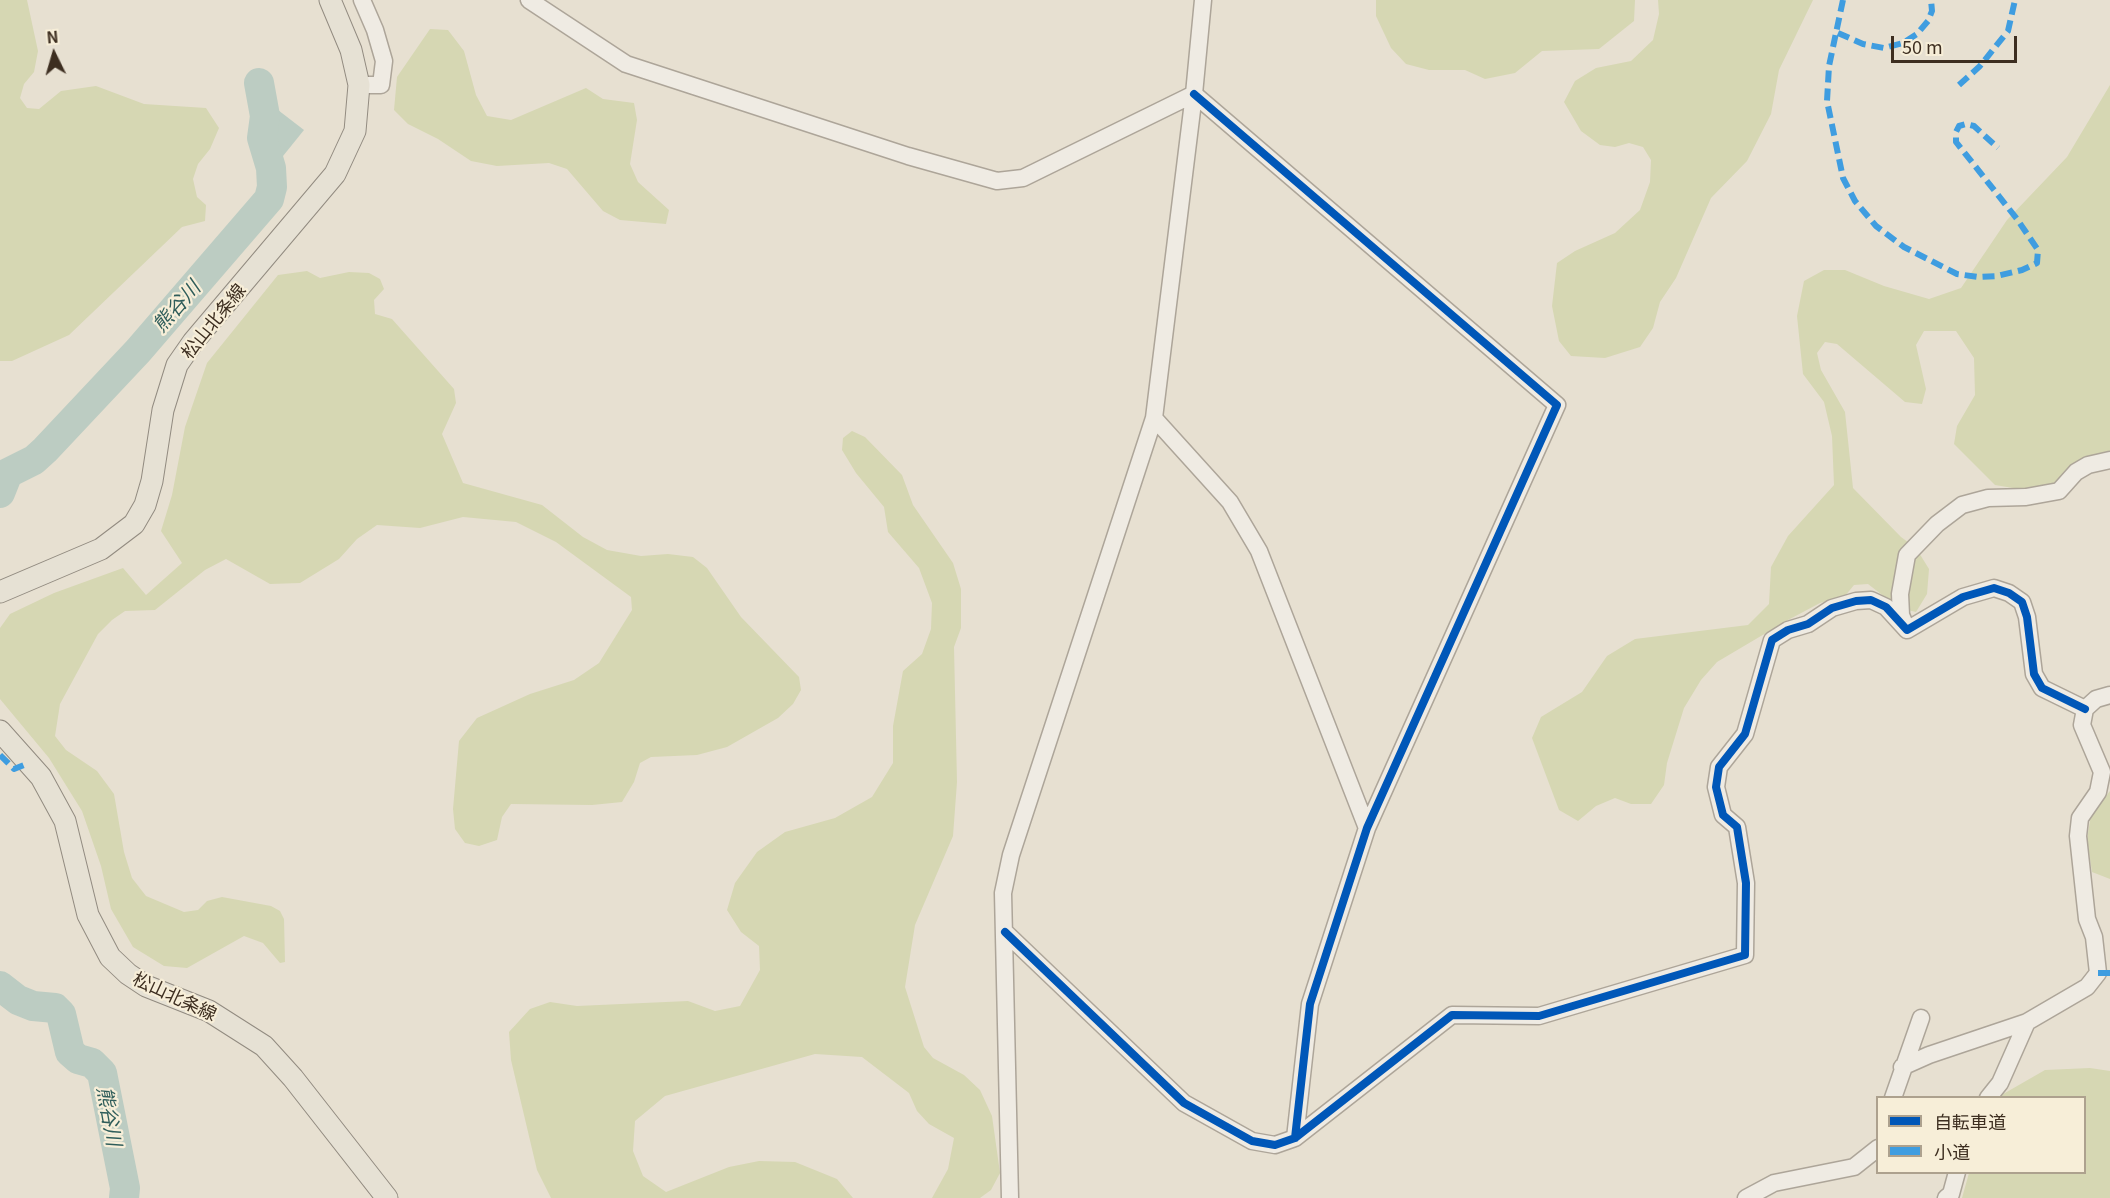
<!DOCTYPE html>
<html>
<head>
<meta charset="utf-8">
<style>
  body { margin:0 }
  #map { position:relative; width:2110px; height:1198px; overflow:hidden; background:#e7e0d1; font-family:Georgia,"Noto Sans JP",serif }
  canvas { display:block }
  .legend { position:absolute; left:1876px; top:1096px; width:210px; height:78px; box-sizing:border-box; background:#f7eed8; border:2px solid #ada18e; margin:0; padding:8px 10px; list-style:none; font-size:18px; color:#3d2e20 }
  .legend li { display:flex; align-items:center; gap:12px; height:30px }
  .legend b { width:30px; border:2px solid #ada18e }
  .north { position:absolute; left:24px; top:24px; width:60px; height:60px; -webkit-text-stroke:4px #f7eed8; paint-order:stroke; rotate:355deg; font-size:16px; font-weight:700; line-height:24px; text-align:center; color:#3d2e20 }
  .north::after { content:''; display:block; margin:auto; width:21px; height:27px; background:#3d2e20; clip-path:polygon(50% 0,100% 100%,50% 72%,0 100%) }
  .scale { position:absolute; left:1891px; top:36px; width:126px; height:27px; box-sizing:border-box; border:3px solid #3d2e20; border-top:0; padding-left:8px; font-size:18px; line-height:21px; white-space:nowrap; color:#3d2e20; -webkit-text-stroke:4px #f7eed8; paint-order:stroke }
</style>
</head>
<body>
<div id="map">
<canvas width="2110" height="1198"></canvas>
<ul class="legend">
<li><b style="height:8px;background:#0057b8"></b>自転車道</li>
<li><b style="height:8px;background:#3f9de0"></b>小道</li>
</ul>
<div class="north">N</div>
<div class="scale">50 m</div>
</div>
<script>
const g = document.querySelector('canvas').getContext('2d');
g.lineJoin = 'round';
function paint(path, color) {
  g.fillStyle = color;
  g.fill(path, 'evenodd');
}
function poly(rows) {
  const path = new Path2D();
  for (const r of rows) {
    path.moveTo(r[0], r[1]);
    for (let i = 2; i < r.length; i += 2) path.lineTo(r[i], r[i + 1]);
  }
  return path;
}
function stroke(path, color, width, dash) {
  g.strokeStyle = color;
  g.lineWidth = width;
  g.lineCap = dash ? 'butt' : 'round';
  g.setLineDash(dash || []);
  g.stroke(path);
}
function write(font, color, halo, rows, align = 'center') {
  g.font = font + ' Georgia,"Noto Sans JP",serif';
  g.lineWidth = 4.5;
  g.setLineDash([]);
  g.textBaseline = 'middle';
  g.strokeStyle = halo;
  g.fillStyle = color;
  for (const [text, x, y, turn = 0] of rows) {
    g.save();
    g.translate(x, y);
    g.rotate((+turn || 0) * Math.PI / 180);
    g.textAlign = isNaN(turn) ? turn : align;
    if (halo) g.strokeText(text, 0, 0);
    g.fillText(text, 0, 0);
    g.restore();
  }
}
const green = poly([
  [0,0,27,0,38,51,34,72,24,84,20,98,27,108,39,109,61,91,96,86,144,104,206,108,219,128,210,149,198,164,193,179,197,197,206,205,205,221,182,227,69,335,12,361,0,361],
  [1376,0,1635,0,1634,21,1599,49,1542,51,1515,73,1485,79,1465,70,1429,70,1406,64,1391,48,1376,16],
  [1658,0,1813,0,1779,70,1771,114,1747,161,1711,198,1676,278,1660,302,1653,328,1640,347,1605,358,1571,356,1559,341,1552,306,1557,263,1575,251,1615,233,1640,210,1650,182,1651,160,1643,147,1629,143,1615,147,1600,145,1581,131,1564,102,1575,81,1596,68,1631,61,1653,40,1659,14],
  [430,29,448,30,464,51,476,95,487,116,511,120,586,88,603,99,634,103,637,120,630,164,638,182,669,210,666,224,620,220,603,211,567,169,549,163,497,166,471,161,438,139,408,124,394,110,397,77],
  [2110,85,2110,460,2037,492,1995,485,1954,444,1957,426,1975,395,1974,358,1956,331,1924,331,1916,345,1926,389,1922,404,1905,402,1837,344,1825,342,1817,353,1821,370,1845,412,1853,488,1901,537,1916,548,1929,569,1927,594,1916,612,1899,608,1868,584,1854,585,1845,596,1820,603,1788,620,1717,662,1701,680,1684,708,1667,763,1664,785,1651,804,1631,804,1615,798,1596,806,1578,821,1559,810,1532,738,1541,717,1582,692,1607,656,1635,639,1748,625,1769,604,1771,567,1788,536,1834,485,1832,436,1824,402,1803,374,1797,316,1804,281,1824,270,1845,270,1884,286,1929,299,1961,288,2007,220,2067,157],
  [307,271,320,278,349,272,369,273,380,279,384,289,374,300,375,314,392,319,454,389,456,403,442,434,463,483,542,505,583,537,607,550,641,556,668,554,693,557,707,568,741,617,799,677,801,690,793,704,778,718,727,747,697,755,651,757,640,763,634,782,622,802,592,805,511,804,502,817,497,840,479,846,465,843,455,829,453,809,459,741,477,718,530,694,574,680,599,663,632,610,631,597,556,542,516,522,463,517,420,528,377,525,357,539,339,559,300,583,270,584,226,559,205,570,155,610,125,611,112,620,98,634,60,704,55,736,66,750,97,771,114,794,124,852,132,878,146,896,184,912,198,910,207,901,222,897,271,906,280,911,284,919,285,962,280,963,263,943,244,936,187,968,164,966,133,947,111,909,101,866,82,811,49,758,0,699,0,628,10,614,54,593,123,568,146,595,182,563,161,531,172,495,185,427,207,363,278,275],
  [852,431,865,437,902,475,913,505,953,563,961,589,961,628,954,647,957,782,953,836,915,925,905,987,924,1047,933,1058,964,1075,980,1090,992,1116,1000,1173,991,1190,980,1198,932,1198,948,1169,954,1138,929,1124,917,1111,909,1093,862,1057,815,1054,665,1096,635,1121,633,1151,643,1176,666,1192,729,1167,759,1161,795,1162,837,1179,853,1198,551,1198,537,1170,511,1060,509,1032,530,1009,550,1002,577,1006,688,1001,715,1011,740,1006,760,970,759,946,741,932,727,910,735,883,757,852,785,832,835,818,872,797,893,763,893,726,903,671,922,654,931,629,932,603,919,568,888,532,884,507,856,473,842,450,843,438],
  [2110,791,2110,879,2092,872,2087,839,2091,815],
  [2090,1068,2110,1071,2110,1198,1962,1198,1969,1173,2084,1172,2084,1098,1998,1097,2045,1070]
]);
const water = poly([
  [278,110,304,130,279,161,271,145,269,122]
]);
const river = poly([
  [0,493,8,473,34,460,45,450,138,351,269,199,272,187,271,168,262,138,265,116,259,83],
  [0,986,18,1000,33,1006,55,1008,61,1014,70,1052,78,1059,92,1063,102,1073,125,1188,124,1198]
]);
const minor = poly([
  [529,0,626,64,908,156,997,181,1023,178,1194,94],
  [359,85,381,85,384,61,375,30,362,0],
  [1194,94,1557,405,1367,828,1310,1004,1295,1138],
  [1154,418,1230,502,1259,551,1367,828],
  [1906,627,1901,615,1900,594,1907,555,1937,524,1962,505,1988,498,2026,497,2059,491,2076,472,2088,465,2110,460],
  [1005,932,1184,1103,1252,1141,1275,1145,1295,1138,1452,1015,1539,1016,1745,955,1746,883,1737,827,1723,815,1716,787,1719,767,1745,734,1772,640,1788,630,1808,624,1832,608,1856,601,1871,600,1886,607,1907,630,1963,597,1994,588,2009,593,2022,602,2027,617,2034,674,2042,688,2085,709],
  [1902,1067,1929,1055,2027,1022],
  [1893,1098,1921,1018],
  [1988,1098,2000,1083,2027,1022,2087,987,2098,973,2094,937,2087,919,2078,836,2080,818,2098,792,2102,772,2082,725,2085,709,2096,699,2110,695],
  [1010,1198,1003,893,1011,855,1154,418,1194,94,1203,0],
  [1746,1198,1774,1183,1854,1167,1878,1148],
  [1946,1198,1951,1194,1957,1172]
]);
const major = poly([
  [0,592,101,549,134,524,145,505,152,481,163,410,177,365,193,342,335,174,355,131,359,85,351,50,330,0],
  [0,731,41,777,65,821,88,915,110,957,128,974,146,986,209,1011,264,1046,293,1078,387,1198]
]);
const quiet = poly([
  [1843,0,1829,66,1827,101,1843,178,1855,201,1876,226,1904,247,1957,274,1978,277,1997,276,2022,270,2037,263,2038,250,2017,219,1956,142,1956,132,1959,126,1966,124,1974,126,1998,148],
  [1838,33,1863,44,1884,48,1903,43,1917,34,1928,21,1932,11,1931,0],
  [1959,85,1980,66,2008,31,2015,0],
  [0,755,14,769,29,763],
  [2098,973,2110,973]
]);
const cycleway = poly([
  [1194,94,1557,405,1367,828,1310,1004,1295,1138],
  [1005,932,1184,1103,1252,1141,1275,1145,1295,1138,1452,1015,1539,1016,1745,955,1746,883,1737,827,1723,815,1716,787,1719,767,1745,734,1772,640,1788,630,1808,624,1832,608,1856,601,1871,600,1886,607,1907,630,1963,597,1994,588,2009,593,2022,602,2027,617,2034,674,2042,688,2085,709]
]);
const streetNames = [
  ["松山北条線",213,321,-51],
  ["松山北条線",175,996,25]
];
const waterNames = [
  ["熊谷川",176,306,-49],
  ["熊谷川",110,1116,80]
];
paint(green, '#d6d7b3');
paint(water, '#bcccc2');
stroke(river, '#bcccc2', 30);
stroke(minor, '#ada599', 19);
stroke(major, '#928b80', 23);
stroke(minor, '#efebe3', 16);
stroke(major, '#e6e1d4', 21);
stroke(quiet, '#3f9de0', 6, [12, 6]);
stroke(cycleway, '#0057b8', 8);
write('18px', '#3d2e20', '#f7eed8', streetNames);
write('italic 20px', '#2f5d5a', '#f7eed8', waterNames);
</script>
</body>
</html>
